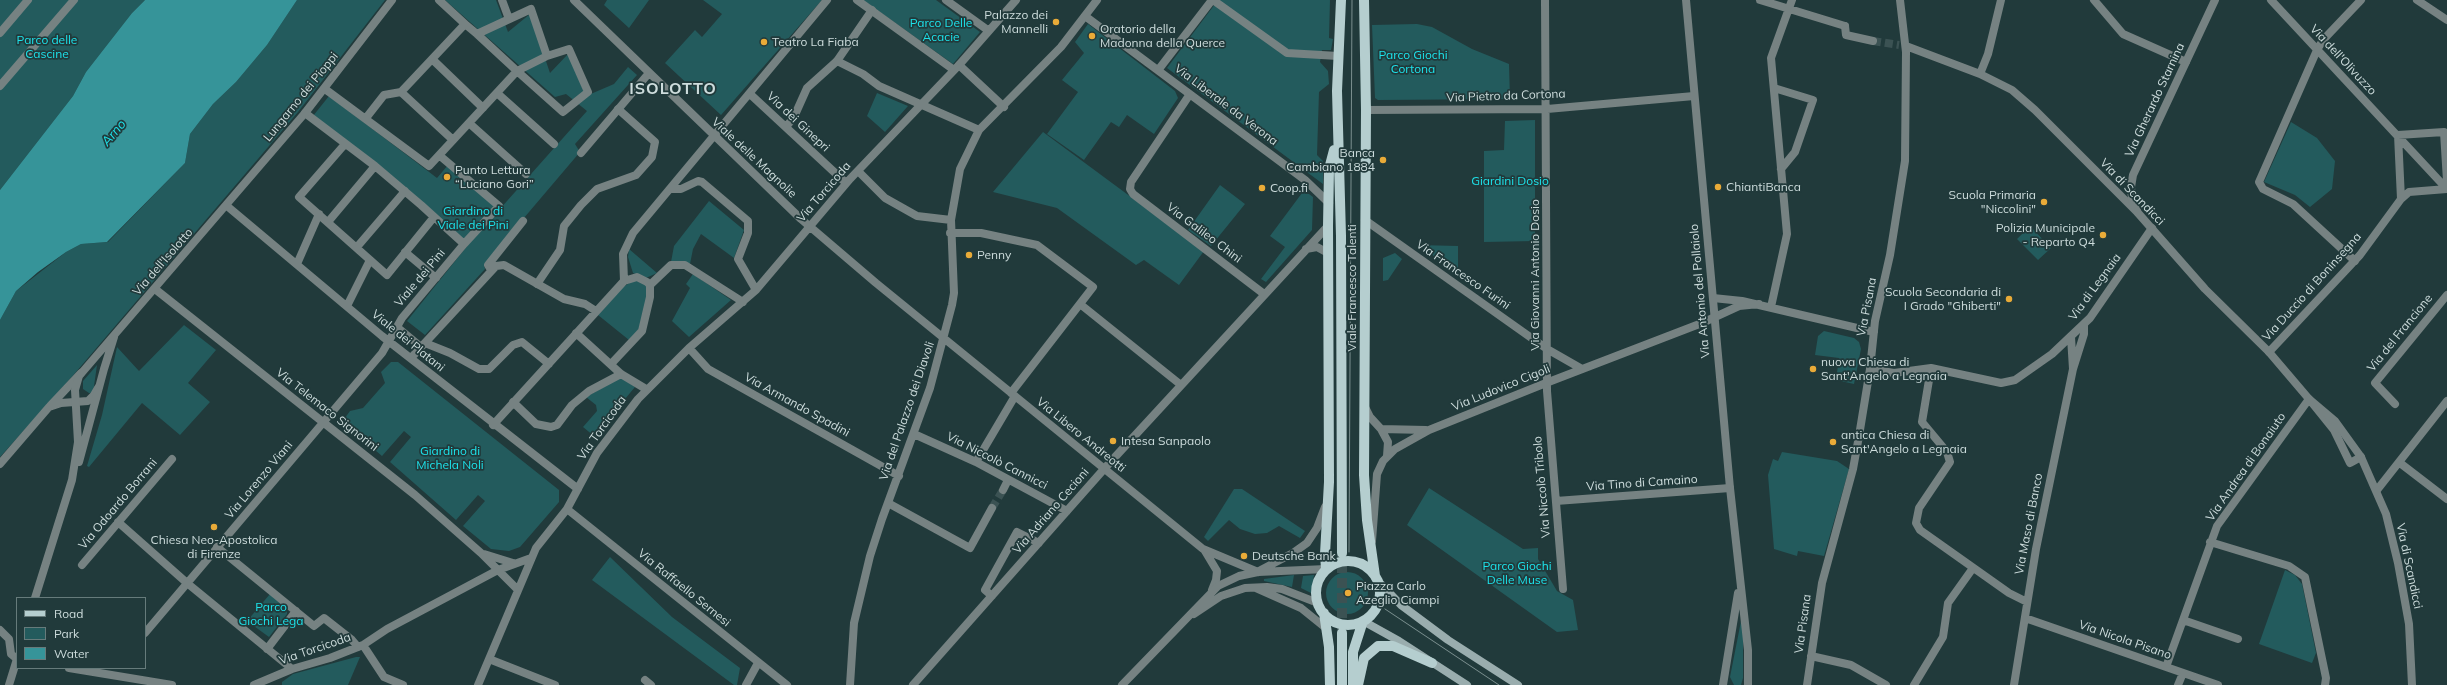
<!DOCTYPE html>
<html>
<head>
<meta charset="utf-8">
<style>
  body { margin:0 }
  #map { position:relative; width:2447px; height:685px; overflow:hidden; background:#213a3b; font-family:Mulish,sans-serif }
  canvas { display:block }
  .legend { position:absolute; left:16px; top:597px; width:130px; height:72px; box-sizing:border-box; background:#213a3b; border:1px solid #667b7b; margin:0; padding:5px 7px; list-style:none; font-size:12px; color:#cddcdc }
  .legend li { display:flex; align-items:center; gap:8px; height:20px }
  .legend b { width:20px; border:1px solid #667b7b }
</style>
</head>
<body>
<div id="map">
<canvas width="2447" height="685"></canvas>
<ul class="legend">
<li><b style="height:5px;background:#b5cecf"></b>Road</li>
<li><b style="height:11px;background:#235b5d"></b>Park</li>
<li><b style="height:11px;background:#369499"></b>Water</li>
</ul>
</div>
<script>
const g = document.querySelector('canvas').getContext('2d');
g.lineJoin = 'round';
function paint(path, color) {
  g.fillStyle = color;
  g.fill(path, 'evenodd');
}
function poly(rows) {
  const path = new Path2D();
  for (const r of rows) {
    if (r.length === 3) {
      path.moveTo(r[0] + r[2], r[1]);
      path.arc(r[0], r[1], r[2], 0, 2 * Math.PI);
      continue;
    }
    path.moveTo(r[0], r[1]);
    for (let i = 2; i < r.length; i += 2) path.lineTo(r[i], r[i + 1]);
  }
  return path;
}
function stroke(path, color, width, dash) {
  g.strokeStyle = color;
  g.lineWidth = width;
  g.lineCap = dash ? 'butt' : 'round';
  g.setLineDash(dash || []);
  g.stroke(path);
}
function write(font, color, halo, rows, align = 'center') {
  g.font = font + ' Mulish,sans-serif';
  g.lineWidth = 3.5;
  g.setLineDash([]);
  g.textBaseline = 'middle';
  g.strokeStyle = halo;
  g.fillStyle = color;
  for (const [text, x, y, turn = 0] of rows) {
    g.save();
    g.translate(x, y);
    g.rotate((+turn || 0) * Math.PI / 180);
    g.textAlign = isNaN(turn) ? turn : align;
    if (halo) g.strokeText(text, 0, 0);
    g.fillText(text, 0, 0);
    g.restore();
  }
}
const green = poly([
  [0,0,145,0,132,13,86,72,73,96,0,190],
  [297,0,385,0,298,112,70,379,0,457,0,320,16,291,66,252,81,244,108,242,185,163,190,134,213,104,236,82,267,45],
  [445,0,496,0,508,32,530,14,550,73,568,54,586,96,614,84,628,67,637,75,575,144,580,152,484,265,485,269,425,335,407,321,468,245,313,116,329,96,437,178,448,165,499,210,587,111,566,94,555,97],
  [607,0,649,0,629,28,604,5],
  [703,0,822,0,721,115,665,63,695,30,702,37,722,14],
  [863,0,936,0,980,32,953,64],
  [1218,0,1330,0,1329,38,1333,39,1331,50,1322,50,1320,62,1328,71,1329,84,1319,92,1317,155,1323,161,1323,184,1167,68],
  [1088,24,1175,91,1178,98,1154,134,1127,115,1119,127,1111,122,1084,160,1047,134,1078,92,1062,80,1084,53,1075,42],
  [1417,24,1432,27,1472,49,1509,64,1510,99,1378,100,1375,98,1372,25],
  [877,93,908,106,885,132,867,116],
  [1535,120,1535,241,1484,242,1484,151,1504,150,1505,121],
  [2291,122,2317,138,2335,161,2332,189,2310,207,2295,195,2264,182],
  [1043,132,1204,251,1179,285,1144,260,1136,265,1057,208,993,192],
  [1220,185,1245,204,1211,246,1188,230],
  [1302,193,1309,194,1313,197,1312,230,1266,282,1261,279,1285,247,1270,236],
  [709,201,744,230,734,258,701,234,693,249,690,264,681,261,671,262,674,246],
  [2030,226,2051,248,2038,260,2017,239],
  [1418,245,1458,246,1458,273],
  [629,249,657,273,646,278,633,273,628,257],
  [1395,253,1402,259,1388,280,1383,281,1383,258],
  [693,274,731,300,689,337,672,321,690,288,686,284],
  [634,280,644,283,648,288,648,293,639,329,629,340,598,315,623,287],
  [184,325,216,350,188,383,210,402,180,435,142,403,89,467,87,466,102,415,117,347,139,371],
  [1824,331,1854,338,1859,342,1861,349,1854,384,1836,380,1839,358,1815,355,1818,336],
  [391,362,398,362,559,490,559,502,520,547,509,551,491,549,463,526,485,501,478,495,456,520,390,462,411,437,404,431,382,456,342,422,350,411,363,408,385,383,381,372],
  [97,365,93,393,89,393,83,389,83,381],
  [621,377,635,387,594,436,583,427,597,411,596,405,586,397],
  [1782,452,1837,461,1849,469,1824,556,1798,551,1797,556,1774,549,1768,475,1773,459,1778,461],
  [1429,488,1523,549,1538,548,1538,559,1557,591,1573,600,1578,630,1557,632,1407,525],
  [1234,489,1242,489,1305,531,1300,538,1279,526,1267,533,1255,534,1240,529,1229,520,1208,541,1204,537],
  [610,557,672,617,740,668,737,685,734,685,592,580],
  [2285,570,2295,575,2302,584,2316,653,2312,663,2259,644],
  [1347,593,21],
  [1294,575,1292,587,1264,581,1264,579],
  [1314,575,1311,593,1301,588,1303,576],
  [270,594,287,608,287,614,269,637,247,621],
  [1741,621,1743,621,1743,678,1741,685,1734,685,1730,677],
  [356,657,360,657,348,685,282,685,282,682,293,674]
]);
const water = poly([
  [145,0,297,0,267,45,236,82,213,104,190,134,185,163,107,242,81,244,66,252,38,272,16,291,0,320,0,190,73,96,86,72,132,13]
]);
const pedestrianTunnel = poly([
  [1873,41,1899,45]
]);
const minorTunnel = poly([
  [992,508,1003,490]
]);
const primaryTunnel = poly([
  [1342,633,1342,553]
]);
const pedestrian = poly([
  [1845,26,1846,35,1873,41],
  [0,33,28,0],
  [837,61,872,10],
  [959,65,1004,107],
  [0,86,74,0],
  [537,284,560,250,564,226,581,205,597,189,636,175,652,157,655,142,618,109]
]);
const minor = poly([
  [502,0,509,19],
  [574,0,801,219,876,283,1203,549,1258,572],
  [857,0,954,70],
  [946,0,989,31],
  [1213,0,1287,53,1338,56],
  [1545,0,1547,391,1563,589],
  [1760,0,1845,26],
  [2094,0,2123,34,2186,62],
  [2271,0,2447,189],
  [2417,0,2447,20],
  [1085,16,1305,180,1329,203],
  [477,34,531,9,547,56],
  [1906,46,1980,74,2012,90,2035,110,2137,212],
  [432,59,483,108],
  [1159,69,1212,0],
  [1980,74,1988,54,2001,0],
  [1774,88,1813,100,1795,152,1781,169],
  [325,89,429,166,517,71,547,56,569,49,588,92,563,112,517,71,477,34,465,24,439,0],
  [401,92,465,24],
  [401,92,453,140],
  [497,93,554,144],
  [750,94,846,183],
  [1190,94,1131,182,1130,189,1133,194,1264,294],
  [1366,110,1547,109,1694,96],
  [305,113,375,166,421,205,464,244],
  [366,118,384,95,401,92],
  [469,123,526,174],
  [786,127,794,117,807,88,837,61,863,74,879,86,979,130],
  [345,144,299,197,387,275,434,217],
  [581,153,649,73],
  [858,171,885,198,917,216,951,220],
  [2447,181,2444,132,2398,135,2401,199,2409,192,2447,189],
  [672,189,681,189,698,181,702,182,748,221,748,233,738,259,756,290],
  [227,206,382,336,578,489],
  [1365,220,1547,349,1582,369],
  [328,222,375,166],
  [950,233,981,233,1037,245,1093,287,1011,393],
  [357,247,405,191],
  [1306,249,1317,247,1328,253],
  [405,252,436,278],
  [2355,261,2293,204,2263,189,2259,182,2317,50,2323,40,2361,0],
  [297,264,319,214],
  [491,270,488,265,523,221],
  [650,285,671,265,685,265,743,302],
  [155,289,415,495,481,553,518,590],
  [1713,298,1742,301,1874,332],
  [1080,304,1181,385],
  [347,306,370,260],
  [1771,307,1787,234,1771,58,1792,0],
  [397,327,421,347],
  [576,333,621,374,646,389],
  [2071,337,2073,369],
  [425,343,450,353,479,369,489,369,513,345,522,342,549,364],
  [689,348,708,369,899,476],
  [2269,352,2360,255,2401,199],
  [411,358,496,266,504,265,564,299,585,304,596,311],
  [612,363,642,331,650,297,650,285,647,282,637,277,624,281],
  [1931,368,1922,422,1947,452,1950,462,1919,508,1916,523,1920,530,2009,593,2027,602],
  [1870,369,1894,373,1931,368,2001,383,2015,380,2052,354,2090,318,2152,228],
  [513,402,536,424,551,427,557,425,572,405,589,391,621,374],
  [2395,404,2375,383,2447,295],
  [50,406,81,373],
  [1365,407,1370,417,1381,429,1426,430],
  [493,425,624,281,623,254,633,233,827,0],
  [1381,429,1388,442,1387,456],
  [914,434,976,462,1067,511],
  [976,462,1015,396],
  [2400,463,2447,499],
  [0,464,49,407,61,403,88,401,94,395,98,388],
  [1003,490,1008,480],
  [2377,490,2447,401],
  [1556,501,1730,488],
  [888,503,970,548,992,508],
  [567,509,787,685],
  [118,522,187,583,292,669],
  [1372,541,1377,474,1383,461,1395,449,1429,430,1546,383,1702,323,1739,306,1759,304],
  [2210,542,2289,566,2305,577,2326,678,2325,685],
  [217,547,314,626,324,618,352,640,358,647],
  [1205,551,1217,571,1216,580,1212,590],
  [484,554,513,563],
  [82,565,172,459],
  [992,596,985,590,1017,532,1039,543],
  [2025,618,2218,685],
  [2183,620,2238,639],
  [0,630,9,639,11,654,17,659],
  [145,633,382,353,402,318,464,244,499,206,439,155],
  [363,645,384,677,403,685],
  [267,649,296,611],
  [1811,656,1851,665,1886,685],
  [489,659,555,685],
  [2166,667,2217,526,2309,399,2334,430,2350,463,2361,457],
  [69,668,172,685],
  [645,680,651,685],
  [254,685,292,669,330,658,363,645,387,629,498,570,531,558],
  [478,685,536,548,567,509,597,453,638,399,689,348,756,290,850,179,959,65,1016,0],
  [746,685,758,663],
  [850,685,854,623,870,556,882,519,930,388,952,305,954,293,951,220,960,169,979,130,1061,47,1097,0],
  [913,685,1104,469,1328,226],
  [1807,685,1822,583,1853,469,1859,436,1870,369,1875,321,1890,255,1905,161,1906,52,1900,0],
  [1914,685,1943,637,1948,603,1973,568],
  [2014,685,2036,549,2073,369,2084,334,2084,325],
  [2178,685,2183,673]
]);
const tertiary = poly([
  [1686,0,1730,488,1748,650,1748,685],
  [2215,0,2133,175,2131,187,2132,200,2138,213,2205,289,2269,352,2309,399,2335,421,2361,457,2386,514,2398,563,2409,624,2412,685],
  [79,462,104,369,114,337],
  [1259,571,1293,553,1307,543,1317,528,1325,507],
  [1256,588,1301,608,1327,629],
  [35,598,72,480,78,442,75,390,79,376,305,113,392,0],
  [1194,614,1221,596,1245,588,1267,587,1282,589,1318,603],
  [9,685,17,659],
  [1122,685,1218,586,1239,576,1258,572,1326,569],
  [1723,685,1738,593]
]);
const secondary = poly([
  [1378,581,1401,605,1448,640,1518,685],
  [1363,621,1399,641,1467,685]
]);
const primary = poly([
  [1341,0,1337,91,1341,236,1342,553],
  [1364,0,1366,110,1364,475,1367,520,1375,576],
  [1348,593,32],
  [1326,569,1325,554,1329,482,1328,226,1329,169,1334,150],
  [1324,613,1329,647,1330,685],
  [1342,633,1342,685],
  [1353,685,1353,652,1363,621],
  [1358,685,1364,658,1378,646,1393,646,1432,663]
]);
const tram = poly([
  [1349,552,1352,0],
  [1385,609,1499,685]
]);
const markers = [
  [1056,22,4,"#e9ab38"],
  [1092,36,4,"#e9ab38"],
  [764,42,4,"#e9ab38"],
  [1383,160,4,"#e9ab38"],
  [447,177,4,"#e9ab38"],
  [1718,187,4,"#e9ab38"],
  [1262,188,4,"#e9ab38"],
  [2044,202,4,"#e9ab38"],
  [2103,235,4,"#e9ab38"],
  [969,255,4,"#e9ab38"],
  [2009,299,4,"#e9ab38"],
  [1813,369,4,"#e9ab38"],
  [1113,441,4,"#e9ab38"],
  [1833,442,4,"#e9ab38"],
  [214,527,4,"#e9ab38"],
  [1244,556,4,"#e9ab38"],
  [1348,593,4,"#e9ab38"]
];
const poiNames = [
  ["Palazzo dei",1048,15,"right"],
  ["Mannelli",1048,29,"right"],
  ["Oratorio della",1100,29],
  ["Madonna della Querce",1100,43],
  ["Teatro La Fiaba",772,42],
  ["Banca",1375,153,"right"],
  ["Cambiano 1884",1375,167,"right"],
  ["Punto Lettura",455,170],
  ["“Luciano Gori”",455,184],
  ["ChiantiBanca",1726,187],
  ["Coop.fi",1270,188],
  ["Scuola Primaria",2036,195,"right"],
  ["\"Niccolini\"",2036,209,"right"],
  ["Polizia Municipale",2095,228,"right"],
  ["- Reparto Q4",2095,242,"right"],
  ["Penny",977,255],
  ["Scuola Secondaria di",2001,292,"right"],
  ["I Grado \"Ghiberti\"",2001,306,"right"],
  ["nuova Chiesa di",1821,362],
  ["Sant'Angelo a Legnaia",1821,376],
  ["antica Chiesa di",1841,435],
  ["Sant'Angelo a Legnaia",1841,449],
  ["Intesa Sanpaolo",1121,441],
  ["Chiesa Neo-Apostolica",214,540,"center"],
  ["di Firenze",214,554,"center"],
  ["Deutsche Bank",1252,556],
  ["Piazza Carlo",1356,586],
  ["Azeglio Ciampi",1356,600]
];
const parkNames = [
  ["Parco Delle",941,23],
  ["Acacie",941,37],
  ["Parco delle",47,40],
  ["Cascine",47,54],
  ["Parco Giochi",1413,55],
  ["Cortona",1413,69],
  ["Giardini Dosio",1510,181],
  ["Giardino di",473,211],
  ["Viale dei Pini",473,225],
  ["Giardino di",450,451],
  ["Michela Noli",450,465],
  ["Parco Giochi",1517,566],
  ["Delle Muse",1517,580],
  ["Parco",271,607],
  ["Giochi Lega",271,621]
];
const streetNames = [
  ["Via dell'Olivuzzo",2343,60,47],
  ["Via Pietro da Cortona",1506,96,-2],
  ["Lungarno dei Pioppi",301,97,-51],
  ["Via Gherardo Starnina",2155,100,-65],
  ["Via Liberale da Verona",1226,105,37],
  ["Via dei Ginepri",798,122,43],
  ["Viale delle Magnolie",754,158,43],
  ["Via Torcicoda",824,192,-49],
  ["Via di Scandicci",2132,192,46],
  ["Via Galileo Chini",1204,233,37],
  ["Via dell'Isolotto",163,262,-49],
  ["Via Francesco Furini",1463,275,35],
  ["Via Giovanni Antonio Dosio",1535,275,-90],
  ["Viale dei Pini",420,278,-50],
  ["Via di Legnaia",2095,287,-54],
  ["Via Duccio di Boninsegna",2312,287,-48],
  ["Viale Francesco Talenti",1352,288,-90],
  ["Via Antonio del Pollaiolo",1700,291,-95],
  ["Via Pisana",1867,307,-79],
  ["Via del Francione",2400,333,-51],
  ["Viale dei Platani",408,341,39],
  ["Via Ludovico Cigoli",1501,388,-22],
  ["Via Armando Spadini",797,405,29],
  ["Via Telemaco Signorini",327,410,38],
  ["Via del Palazzo dei Diavoli",907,411,-71],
  ["Via Torcicoda",602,428,-55],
  ["Via Libero Andreotti",1081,435,39],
  ["Via Niccolò Cannicci",997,461,27],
  ["Via Andrea di Bonaiuto",2246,467,-55],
  ["Via Lorenzo Viani",259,480,-50],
  ["Via Tino di Camaino",1642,483,-4],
  ["Via Niccolò Tribolo",1542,487,-95],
  ["Via Odoardo Borrani",118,504,-50],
  ["Via Adriano Cecioni",1051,511,-49],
  ["Via Maso di Banco",2029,524,-79],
  ["Via di Scandicci",2409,566,78],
  ["Via Raffaello Sernesi",684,588,39],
  ["Via Pisana",1803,624,-82],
  ["Via Nicola Pisano",2125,640,19],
  ["Via Torcicoda",315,649,-19]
];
const waterNames = [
  ["Arno",114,133,-50]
];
const districtNames = [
  ["ISOLOTTO",673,89]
];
paint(green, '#235b5d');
paint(water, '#369499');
stroke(pedestrianTunnel, '#3b5253', 8, [8, 4]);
stroke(minorTunnel, '#3b5253', 8, [8, 4]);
stroke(primaryTunnel, '#3b5253', 10, [10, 5]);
stroke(pedestrian, '#768282', 8);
stroke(minor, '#768282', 8);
stroke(tertiary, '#768282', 8);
stroke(secondary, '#9aadae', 8);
stroke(primary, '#b5cecf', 10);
stroke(tram, '#7b8f8f', 1);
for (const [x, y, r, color] of markers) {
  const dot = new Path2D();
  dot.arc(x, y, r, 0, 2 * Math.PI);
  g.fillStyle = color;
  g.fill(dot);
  stroke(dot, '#213a3b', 1.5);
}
write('12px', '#cddcdc', '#213a3b', poiNames, 'left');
write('12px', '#1de3eb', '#213a3b', parkNames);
write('12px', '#cddcdc', '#213a3b', streetNames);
write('italic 13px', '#1de3eb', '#213a3b', waterNames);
g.letterSpacing = '1px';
write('bold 16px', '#cddcdc', '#213a3b', districtNames);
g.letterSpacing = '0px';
</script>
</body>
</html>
